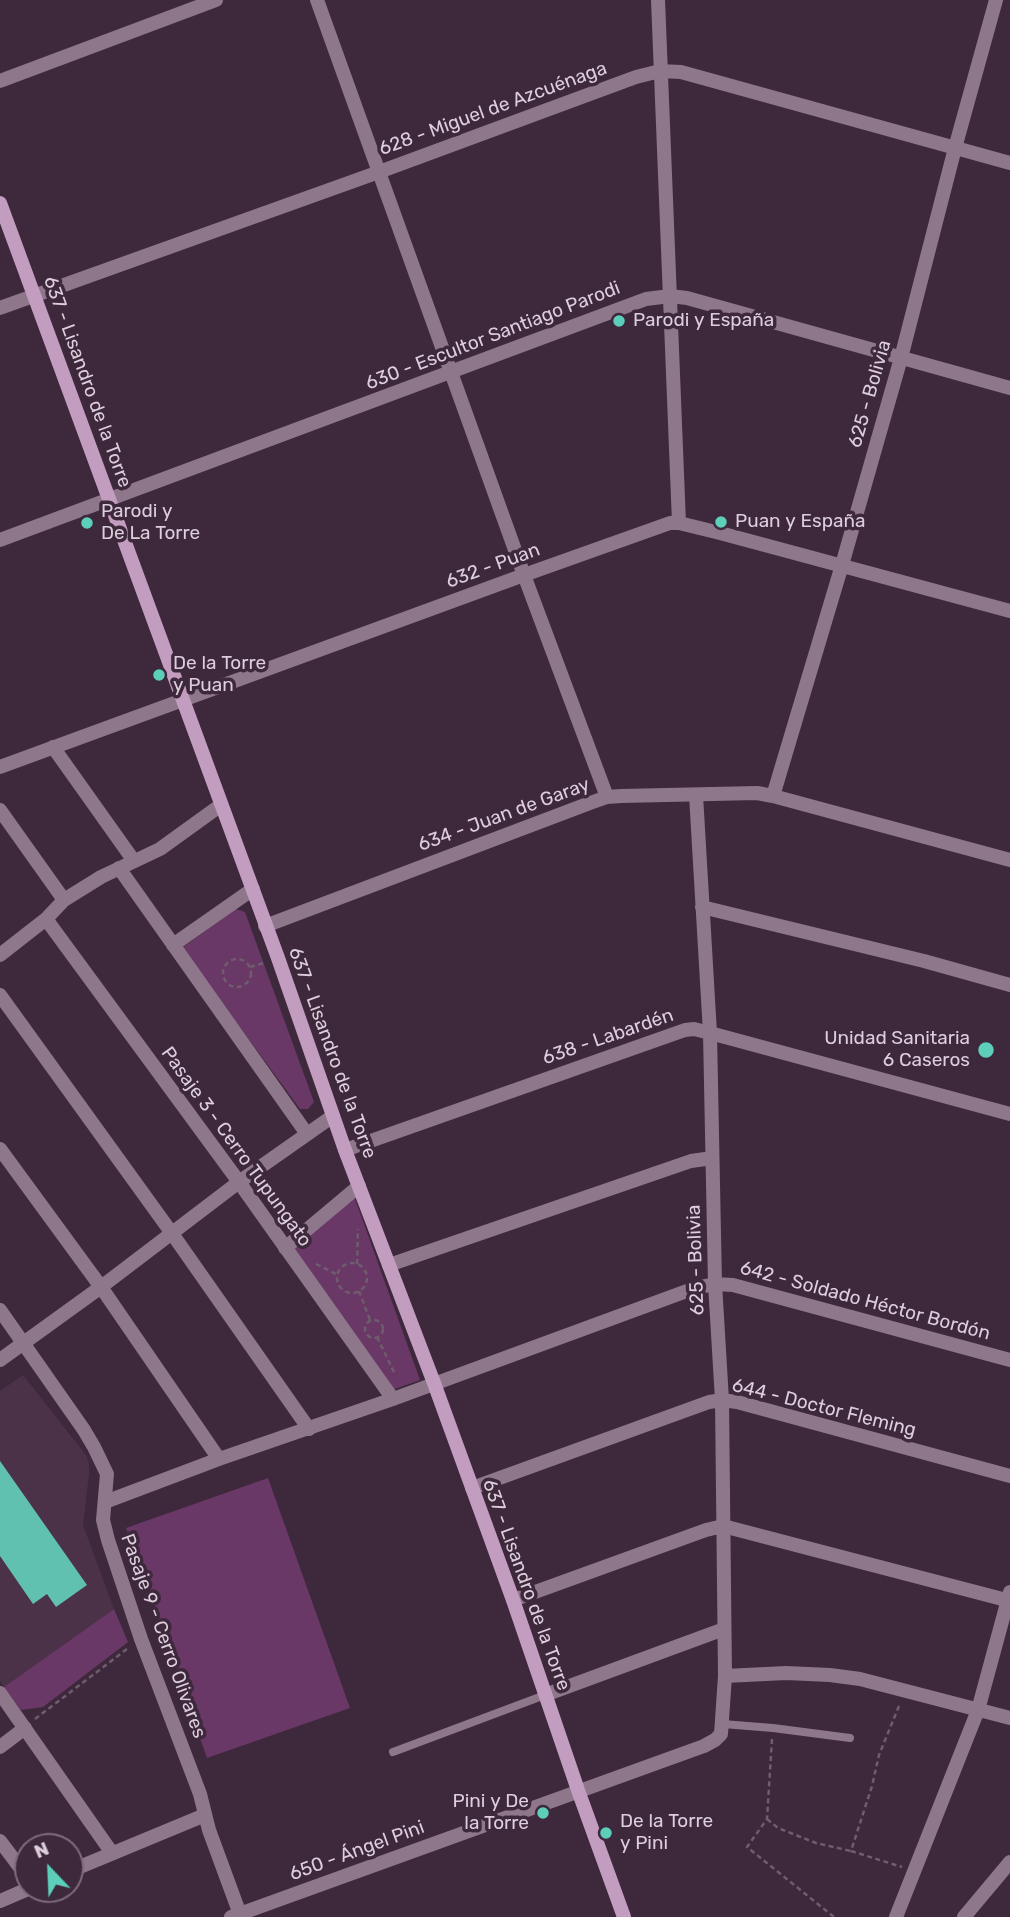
<!DOCTYPE html>
<html>
<head>
<meta charset="utf-8">
<style>
  body { margin:0 }
  #map { position:relative; width:1010px; height:1917px; overflow:hidden; background:#3e283c; font-family:Rubik,sans-serif }
  canvas { display:block }
  .north { position:absolute; left:14px; top:1833px; width:70px; height:70px; box-sizing:border-box; background:#3e283c; border:2px solid #7d6a7b; border-radius:50%; rotate:337deg; font-size:19px; font-weight:700; line-height:28px; text-align:center; color:#dcceda }
  .north::after { content:''; display:block; margin:auto; width:24px; height:32px; background:#5cceba; clip-path:polygon(50% 0,100% 100%,50% 72%,0 100%) }
</style>
</head>
<body>
<div id="map">
<canvas width="1010" height="1917"></canvas>
<div class="north">N</div>
</div>
<script>
const g = document.querySelector('canvas').getContext('2d');
g.lineJoin = 'round';
function paint(path, color) {
  g.fillStyle = color;
  g.fill(path, 'evenodd');
}
function poly(rows) {
  const path = new Path2D();
  for (const r of rows) {
    if (r.length === 3) {
      path.moveTo(r[0] + r[2], r[1]);
      path.arc(r[0], r[1], r[2], 0, 2 * Math.PI);
      continue;
    }
    path.moveTo(r[0], r[1]);
    for (let i = 2; i < r.length; i += 2) path.lineTo(r[i], r[i + 1]);
  }
  return path;
}
function stroke(path, color, width, dash) {
  g.strokeStyle = color;
  g.lineWidth = width;
  g.lineCap = dash ? 'butt' : 'round';
  g.setLineDash(dash || []);
  g.stroke(path);
}
function write(font, color, halo, rows, align = 'center') {
  g.font = font + ' Rubik,sans-serif';
  g.lineWidth = 7;
  g.setLineDash([]);
  g.textBaseline = 'middle';
  g.strokeStyle = halo;
  g.fillStyle = color;
  for (const [text, x, y, turn = 0] of rows) {
    g.save();
    g.translate(x, y);
    g.rotate((+turn || 0) * Math.PI / 180);
    g.textAlign = isNaN(turn) ? turn : align;
    if (halo) g.strokeText(text, 0, 0);
    g.fillText(text, 0, 0);
    g.restore();
  }
}
const built = poly([
  [23,1375,86,1455,89,1464,89,1474,83,1525,114,1609,4,1687,0,1681,0,1391]
]);
const green = poly([
  [236,909,245,912,314,1102,308,1109,300,1109,182,948],
  [354,1196,420,1380,392,1390,293,1247],
  [268,1478,350,1708,207,1758,126,1528],
  [114,1609,128,1642,43,1707,21,1710,4,1687]
]);
const building = poly([
  [0,1461,87,1585,56,1607,47,1594,33,1604,0,1556]
]);
const path = poly([
  [237,973,14],
  [250,967,264,963],
  [352,1278,15],
  [316,1264,338,1275],
  [357,1264,358,1229],
  [359,1291,370,1320],
  [374,1329,9],
  [377,1337,394,1372],
  [899,1706,879,1755,872,1786,851,1851,902,1867],
  [35,1719,127,1649],
  [772,1739,767,1819,747,1847,834,1917],
  [767,1819,778,1828,816,1843,851,1851]
]);
const lane = poly([
  [723,1724,773,1728,850,1738],
  [393,1752,545,1695]
]);
const street = poly([
  [317,0,524,575,607,797],
  [658,0,679,523],
  [0,81,216,0],
  [0,308,379,172,636,77,660,71,681,72,1010,163],
  [0,540,646,299,670,296,687,298,1010,388],
  [53,747,134,861],
  [0,767,524,575,670,523,679,523,720,533,1010,611],
  [773,796,842,565,901,358,955,148,996,0],
  [0,810,64,900],
  [119,868,307,1134],
  [702,907,924,961,1010,985],
  [46,919,239,1182,393,1399],
  [265,926,590,803,607,797,621,796,757,793,773,796,1010,860],
  [173,945,253,889],
  [0,955,46,919,64,900,101,877,160,849,221,805],
  [0,995,171,1232,309,1429],
  [0,1149,101,1287,219,1459],
  [345,1150,685,1030,694,1029,710,1033,1010,1114],
  [285,1248,359,1186],
  [389,1265,691,1161,712,1158],
  [0,1310,84,1430,94,1447,107,1474,103,1520,108,1540,141,1639,200,1794,209,1830,241,1917],
  [0,1360,101,1287,239,1182,333,1116],
  [472,1488,709,1402,722,1400,737,1402,1010,1476],
  [105,1502,219,1459,393,1399,695,1288,715,1284,733,1285,1010,1360],
  [513,1600,706,1530,723,1526,1010,1601],
  [725,1676,786,1673,830,1675,860,1679,1010,1718],
  [0,1693,112,1853],
  [545,1695,724,1629],
  [0,1747,25,1728],
  [0,1841,28,1878],
  [70,1871,205,1815],
  [0,1901,28,1889],
  [231,1917,704,1746,715,1740,721,1734,725,1676,722,1400,715,1284,710,1033,696,795],
  [896,1917,978,1710,1010,1592],
  [964,1917,1010,1862]
]);
const secondary = poly([
  [0,203,278,958,345,1150,434,1383,513,1600,579,1793,624,1917]
]);
const markers = [
  [619,321,7,"#5cceba"],
  [721,522,7,"#5cceba"],
  [87,523,7,"#5cceba"],
  [159,675,7,"#5cceba"],
  [986,1050,9,"#5cceba"],
  [543,1813,7,"#5cceba"],
  [606,1833,7,"#5cceba"]
];
const streetNames = [
  ["628 - Miguel de Azcuénaga",493,109,-20],
  ["630 - Escultor Santiago Parodi",493,336,-21],
  ["637 - Lisandro de la Torre",87,382,70],
  ["625 - Bolivia",870,394,-74],
  ["632 - Puan",493,566,-20],
  ["634 - Juan de Garay",504,815,-20],
  ["638 - Labardén",608,1037,-19],
  ["637 - Lisandro de la Torre",332,1053,70],
  ["Pasaje 3 - Cerro Tupungato",236,1147,54],
  ["625 - Bolivia",696,1260,-92],
  ["642 - Soldado Héctor Bordón",865,1301,15],
  ["644 - Doctor Fleming",824,1408,14],
  ["637 - Lisandro de la Torre",526,1585,70],
  ["Pasaje 9 - Cerro Olivares",163,1636,70],
  ["650 - Ángel Pini",357,1851,-20]
];
const poiNames = [
  ["Parodi y España",633,321],
  ["Parodi y",101,512],
  ["De La Torre",101,534],
  ["Puan y España",735,522],
  ["De la Torre",173,664],
  ["y Puan",173,686],
  ["Unidad Sanitaria",970,1039,"right"],
  ["6 Caseros",970,1061,"right"],
  ["Pini y De",529,1802,"right"],
  ["la Torre",529,1824,"right"],
  ["De la Torre",620,1822],
  ["y Pini",620,1844]
];
paint(built, '#4c3249');
paint(green, '#693866');
paint(building, '#61c1b0');
stroke(path, '#6f5c6d', 2.5, [5, 3.5]);
stroke(lane, '#8e768b', 8);
stroke(street, '#8e768b', 14);
stroke(secondary, '#c39dbf', 14);
for (const [x, y, r, color] of markers) {
  const dot = new Path2D();
  dot.arc(x, y, r, 0, 2 * Math.PI);
  g.fillStyle = color;
  g.fill(dot);
  stroke(dot, '#3e283c', 2.5);
}
write('19px', '#dcceda', '#3e283c', streetNames);
write('19px', '#dcceda', '#3e283c', poiNames, 'left');
</script>
</body>
</html>
